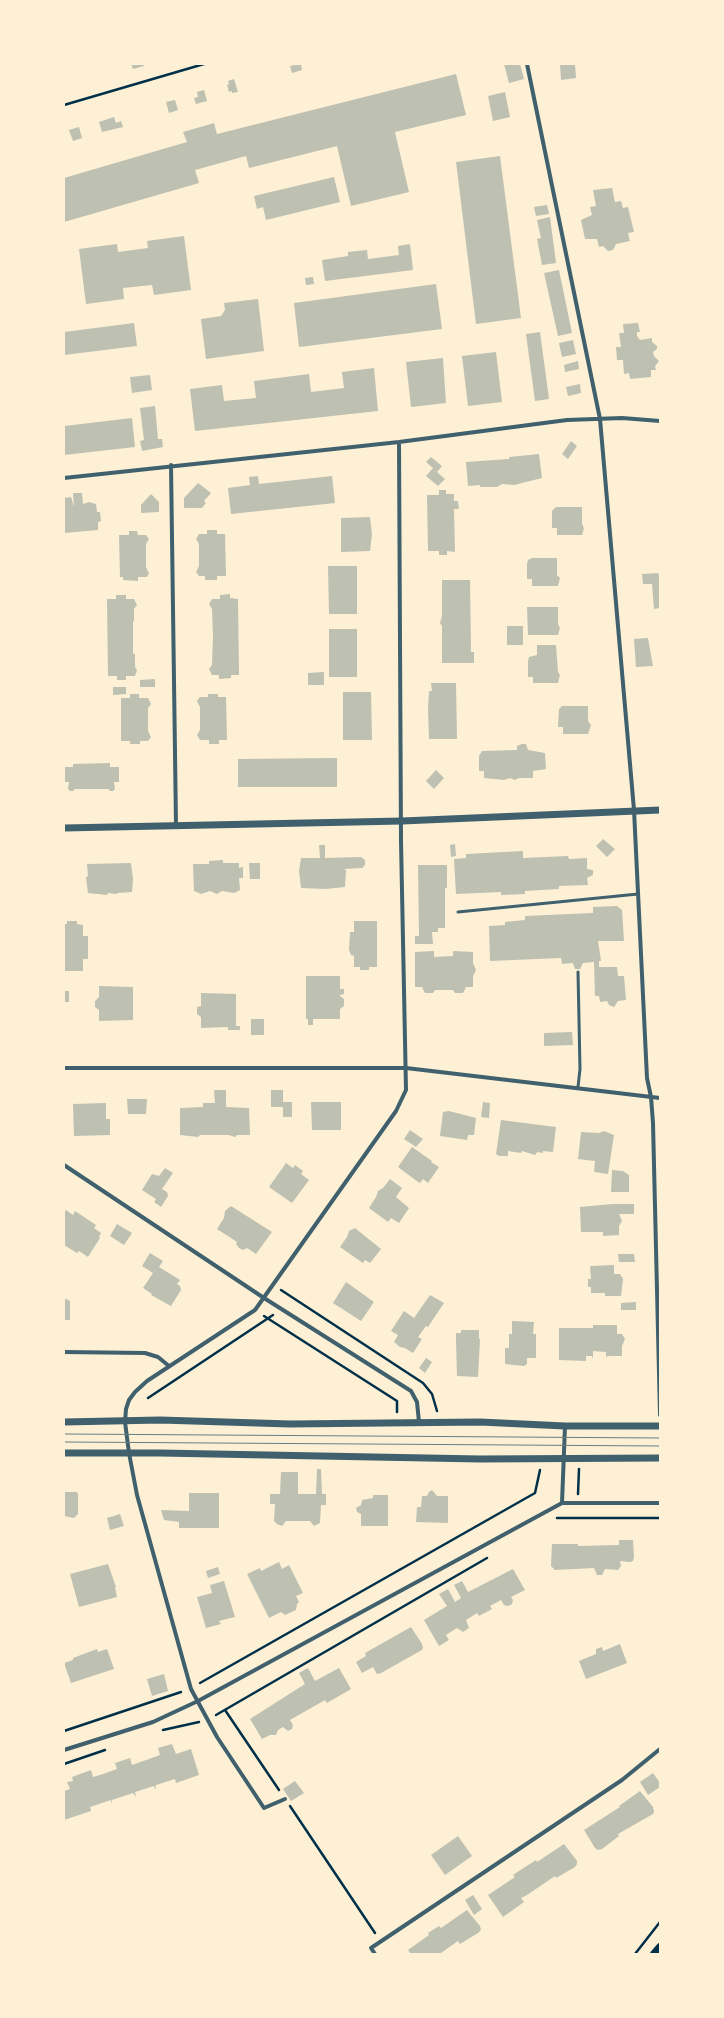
<!DOCTYPE html>
<html>
<head>
<meta charset="utf-8">
<style>
  body { margin:0 }
  #map { position:relative; width:724px; height:2018px; overflow:hidden; background:#fdf0d5; font-family:Quicksand,sans-serif }
  canvas { display:block }
  .frame { position:absolute; inset:0; border:65px solid #fdf0d5; pointer-events:none }
</style>
</head>
<body>
<div id="map">
<canvas width="724" height="2018"></canvas>
<div class="frame"></div>
</div>
<script>
const g = document.querySelector('canvas').getContext('2d');
g.lineJoin = 'round';
function paint(path, color) {
  g.fillStyle = color;
  g.fill(path, 'evenodd');
}
function poly(rows) {
  const path = new Path2D();
  for (const r of rows) {
    path.moveTo(r[0], r[1]);
    for (let i = 2; i < r.length; i += 2) path.lineTo(r[i], r[i + 1]);
  }
  return path;
}
function stroke(path, color, width, dash) {
  g.strokeStyle = color;
  g.lineWidth = width;
  g.lineCap = dash ? 'butt' : 'round';
  g.setLineDash(dash || []);
  g.stroke(path);
}
const building = poly([
  [131,64,143,64,144,66,133,69],
  [301,64,302,70,292,73,290,66],
  [504,64,520,64,524,79,509,83],
  [560,64,575,64,576,78,561,80],
  [456,74,466,115,395,132,409,192,351,206,337,146,249,168,246,156,195,170,199,183,64,222,64,178,187,142,183,132,214,123,217,134],
  [234,79,238,92,232,93,232,91,229,92,227,85,229,84,228,81],
  [204,90,207,101,196,104,194,98,198,97,197,92],
  [505,92,510,117,493,121,488,96],
  [175,100,178,110,169,113,166,102],
  [114,117,116,123,121,121,123,127,102,132,99,122],
  [79,127,82,138,73,141,69,130],
  [500,156,521,318,476,324,456,162],
  [334,177,340,202,266,220,263,207,257,209,254,196],
  [612,188,615,202,621,201,623,208,628,207,634,232,628,233,630,241,616,244,613,250,608,251,603,246,599,247,597,239,585,239,581,220,592,215,590,207,596,206,593,190],
  [547,205,549,214,536,216,534,207],
  [550,217,556,263,542,265,537,239,541,238,537,220],
  [184,236,191,290,154,295,152,285,123,288,124,299,86,304,79,249,117,244,118,252,148,248,147,241],
  [410,244,413,270,325,281,322,260,348,256,348,252,367,250,368,259,399,255,398,246],
  [559,270,572,333,558,336,544,273],
  [313,277,314,284,306,285,305,278],
  [436,284,442,329,299,347,294,303],
  [258,299,264,351,206,359,201,319,221,316,225,310,224,303],
  [134,323,137,346,64,355,64,332],
  [638,323,640,332,637,332,637,336,640,340,652,338,652,342,657,346,657,349,653,352,654,356,659,361,655,366,656,370,651,370,651,377,630,379,629,373,624,374,623,360,617,360,616,347,621,347,619,333,624,333,623,324],
  [540,332,549,399,535,401,526,334],
  [573,340,576,354,562,357,559,343],
  [496,352,502,402,468,406,462,356],
  [443,358,446,403,411,407,406,362],
  [578,361,579,369,565,372,564,365],
  [374,368,378,411,195,431,190,389,222,385,224,401,256,398,254,381,309,374,311,392,344,388,342,372],
  [150,375,152,390,132,393,130,377],
  [580,384,581,393,568,396,566,387],
  [155,406,158,439,162,439,163,447,142,451,140,441,144,440,140,408],
  [132,418,135,447,64,455,64,426],
  [571,441,577,446,568,459,562,454],
  [539,454,542,478,514,485,502,484,497,487,480,487,480,485,468,486,466,462,509,459,509,457],
  [431,457,442,466,437,472,445,479,438,486,426,476,433,468,426,462],
  [258,476,259,484,332,476,335,503,231,514,228,488,250,485,249,477],
  [198,483,211,493,204,501,206,503,202,508,184,508,184,498],
  [439,490,446,490,446,494,454,494,454,501,458,501,459,509,454,509,454,510,455,552,447,551,447,555,439,555,439,551,428,551,427,495,439,495],
  [73,493,82,493,83,504,89,502,96,504,97,512,100,512,101,521,98,522,98,530,64,533,64,498,71,497,74,507],
  [151,494,159,502,159,512,141,513,141,505],
  [556,507,582,507,582,524,584,528,582,535,557,535,557,528,552,528,552,511],
  [370,517,372,534,370,551,341,552,341,518],
  [207,530,217,530,217,534,225,534,226,576,217,576,217,580,205,580,205,576,199,576,196,572,199,566,199,544,196,539,199,534,207,534],
  [129,531,137,531,138,535,146,535,149,539,146,544,146,567,149,573,147,577,138,577,138,581,123,580,123,577,120,577,119,535,129,535],
  [532,558,557,558,557,575,560,578,558,586,532,586,532,579,527,579,527,564,528,560],
  [328,566,357,566,357,614,329,614],
  [658,573,660,578,660,608,654,609,652,584,643,584,642,574],
  [442,580,470,580,471,652,474,652,474,663,442,663,442,626,440,623,442,616],
  [230,594,230,598,238,599,239,675,231,675,231,678,219,679,219,675,212,675,209,669,212,665,213,637,212,609,209,604,212,599,220,599,220,595],
  [116,595,126,595,126,599,134,599,137,605,134,609,134,621,133,621,133,654,135,654,135,667,137,670,135,676,126,676,126,680,117,680,117,676,108,676,107,599,116,599],
  [527,607,558,607,558,624,560,628,558,635,528,635],
  [507,626,523,626,523,645,507,645],
  [329,629,357,629,357,677,329,677],
  [648,638,653,666,636,667,634,639],
  [537,645,556,645,558,672,560,675,558,683,533,683,533,677,528,677,528,661,529,657,537,655],
  [324,672,324,685,308,685,308,673],
  [155,679,155,687,140,687,140,680],
  [431,683,456,683,457,739,429,739,428,709,429,691,432,691],
  [113,687,126,687,126,694,113,695],
  [343,692,371,692,372,740,343,740],
  [130,694,139,694,139,698,148,698,151,704,148,708,148,731,151,737,148,741,140,741,140,744,130,744,130,741,121,741,121,698,130,698],
  [208,694,218,694,218,697,226,697,227,740,219,740,219,744,209,744,209,740,200,740,197,735,200,730,200,707,197,701,200,697,208,697],
  [562,706,588,706,588,721,591,725,588,734,563,734,563,727,558,727,559,709],
  [522,744,526,744,528,750,545,753,546,769,533,771,533,778,519,778,515,780,510,778,504,780,484,778,484,771,479,771,479,756,482,751,517,750,517,746],
  [337,758,337,787,238,787,238,759],
  [110,763,110,767,119,767,119,782,114,782,115,789,113,791,110,791,108,789,75,789,73,791,70,791,68,789,69,782,64,782,64,767,73,767,73,764],
  [436,770,444,778,434,789,426,781],
  [603,839,615,849,607,857,596,846],
  [455,844,456,856,451,857,450,845],
  [319,845,325,845,325,858,361,857,365,860,365,865,362,868,344,869,346,870,345,887,326,889,301,888,299,871,301,858,320,858],
  [523,851,523,858,568,856,569,859,587,858,587,869,593,870,593,875,587,878,588,885,559,886,559,889,525,891,525,894,501,895,501,892,456,894,454,859,466,858,466,854],
  [223,860,223,863,239,863,239,868,243,867,243,878,239,878,240,890,234,893,222,891,217,894,210,891,201,894,194,891,193,864,209,864,209,861],
  [131,863,133,879,132,892,118,893,116,894,108,893,107,895,88,893,86,877,88,876,87,864],
  [249,863,260,863,260,879,250,879],
  [418,865,447,865,447,888,445,888,445,928,438,928,438,932,432,932,433,944,415,944,415,936,419,936],
  [617,906,622,910,624,941,598,941,601,961,599,961,599,967,617,967,618,976,624,976,626,1000,618,1001,614,1007,609,1005,607,1001,600,1002,599,996,595,996,594,962,583,963,580,969,575,969,573,963,562,964,561,958,490,961,489,926,505,925,505,922,525,920,525,916,593,913,593,907],
  [67,921,77,921,77,924,83,925,83,936,88,936,88,959,83,959,83,971,64,971,64,924,67,924],
  [354,921,377,921,377,967,369,967,369,970,360,970,360,967,354,967,354,956,351,955,349,950,350,932,354,932],
  [434,951,434,957,453,956,453,951,473,952,473,963,476,970,473,976,473,987,466,987,463,993,455,993,453,990,435,990,433,993,425,993,422,987,415,987,415,952],
  [306,976,340,976,340,989,344,989,344,994,340,995,340,996,344,999,344,1006,340,1009,340,1019,313,1019,313,1025,308,1025,308,1019,306,1019],
  [99,986,133,987,133,1020,99,1021,99,1010,95,1007,95,1001,99,997],
  [64,991,69,991,69,1002,64,1002],
  [201,993,236,994,236,1026,240,1026,240,1030,228,1030,228,1027,201,1028,201,1017,197,1014,197,1007,201,1006],
  [251,1019,264,1019,264,1035,251,1035],
  [572,1032,573,1045,544,1046,544,1033],
  [214,1090,226,1090,226,1107,249,1108,250,1135,237,1135,235,1137,229,1135,200,1135,198,1137,180,1135,180,1108,203,1107,203,1103,215,1103],
  [271,1090,283,1090,283,1102,292,1102,292,1117,283,1117,283,1107,271,1107],
  [127,1099,147,1099,146,1114,128,1114],
  [311,1102,341,1102,341,1130,312,1130],
  [483,1102,490,1103,489,1118,481,1117],
  [106,1103,106,1119,110,1119,110,1135,74,1136,73,1104],
  [449,1111,476,1118,474,1135,468,1135,467,1140,440,1136,443,1112],
  [501,1120,556,1127,553,1152,543,1151,543,1153,537,1152,535,1155,522,1151,521,1153,508,1151,508,1156,499,1156,496,1154],
  [410,1130,423,1139,416,1147,404,1139],
  [604,1131,614,1135,608,1174,594,1172,595,1161,578,1159,581,1132,599,1133],
  [412,1147,432,1161,431,1162,439,1167,428,1183,423,1179,420,1183,418,1182,398,1167],
  [286,1163,293,1168,295,1165,303,1171,301,1174,309,1180,292,1203,269,1187],
  [165,1168,173,1173,162,1189,167,1192,168,1196,161,1207,154,1202,156,1199,142,1190,152,1174,159,1176],
  [612,1170,623,1171,629,1175,629,1192,611,1192],
  [390,1179,402,1188,396,1197,409,1208,399,1223,391,1218,388,1222,369,1208,376,1197,378,1191,383,1188],
  [612,1204,634,1204,634,1214,619,1214,622,1221,619,1226,619,1235,603,1236,603,1232,581,1232,580,1207],
  [231,1206,272,1232,256,1254,247,1248,243,1250,239,1248,236,1244,237,1242,217,1229,224,1218,225,1211],
  [66,1210,73,1215,75,1211,96,1225,94,1228,101,1233,99,1237,100,1238,88,1257,79,1251,77,1253,64,1245,64,1213],
  [117,1224,132,1233,124,1245,110,1236],
  [355,1228,381,1249,370,1263,365,1260,363,1263,340,1247,347,1237,349,1231],
  [150,1253,163,1261,159,1267,180,1280,177,1284,180,1286,181,1290,171,1306,151,1295,152,1294,143,1288,153,1273,142,1266],
  [618,1254,634,1254,635,1262,619,1262],
  [614,1265,614,1274,620,1274,623,1279,621,1296,605,1296,605,1293,591,1293,591,1287,588,1287,588,1279,591,1279,590,1266],
  [346,1282,374,1302,361,1321,333,1303],
  [430,1295,444,1303,428,1327,426,1326,418,1337,422,1339,413,1353,405,1348,400,1347,394,1342,398,1335,391,1331,404,1311,414,1318],
  [64,1298,70,1301,70,1320,64,1320],
  [636,1302,636,1310,621,1310,621,1303],
  [512,1321,534,1322,533,1334,536,1334,536,1358,527,1358,527,1364,524,1366,505,1364,505,1348,509,1348,509,1334,512,1334],
  [593,1325,617,1325,617,1334,622,1334,625,1339,622,1346,622,1356,608,1356,606,1357,606,1352,593,1351,593,1359,592,1356,586,1356,586,1361,559,1360,559,1328,593,1328],
  [461,1330,479,1330,479,1339,480,1339,478,1377,457,1376,456,1339,456,1333,461,1333],
  [426,1358,432,1362,425,1373,419,1368],
  [317,1469,321,1469,322,1494,326,1494,326,1505,321,1505,320,1523,314,1526,310,1521,286,1521,282,1526,277,1524,274,1521,275,1504,270,1504,270,1494,280,1494,281,1472,298,1472,298,1494,316,1494],
  [432,1490,437,1496,448,1496,448,1523,416,1522,417,1507,421,1507,422,1496,427,1496,429,1492],
  [64,1492,77,1492,78,1494,78,1514,74,1518,64,1516],
  [189,1493,219,1493,219,1528,179,1528,179,1522,164,1520,161,1510,189,1511],
  [373,1495,388,1495,388,1526,361,1526,361,1514,357,1512,356,1508,361,1505,362,1500,373,1498],
  [120,1514,124,1526,110,1530,107,1518],
  [619,1540,633,1540,634,1557,633,1561,630,1562,620,1561,621,1566,618,1570,605,1569,602,1575,597,1575,594,1568,555,1570,551,1566,552,1544,578,1544,578,1546,619,1545],
  [279,1562,282,1569,289,1565,303,1593,296,1596,299,1602,297,1604,296,1610,285,1615,281,1612,269,1618,247,1574,260,1568,261,1571],
  [108,1564,116,1587,115,1587,117,1597,79,1607,70,1574],
  [218,1567,220,1574,208,1578,206,1571],
  [513,1569,525,1590,511,1597,513,1600,512,1604,508,1606,504,1605,501,1600,490,1606,492,1609,479,1616,477,1613,466,1620,469,1628,463,1632,457,1628,446,1635,449,1640,439,1646,424,1620,447,1606,439,1594,448,1589,455,1602,461,1598,454,1585,462,1581,468,1592],
  [224,1581,235,1617,219,1621,221,1624,206,1628,197,1597,212,1593,210,1585],
  [411,1627,422,1644,423,1648,422,1650,381,1673,377,1674,373,1667,362,1673,356,1662,366,1656,365,1653],
  [620,1644,627,1663,586,1679,579,1661,596,1654,596,1649,602,1647,603,1651],
  [97,1649,98,1652,107,1649,114,1669,71,1683,64,1663,73,1660,73,1658],
  [308,1668,315,1681,339,1668,351,1689,327,1703,325,1700,290,1720,293,1725,292,1729,288,1731,283,1727,278,1730,276,1735,270,1735,262,1739,250,1719,305,1684,299,1673],
  [164,1674,168,1691,152,1696,147,1679],
  [172,1744,176,1754,191,1749,199,1775,176,1783,175,1779,156,1785,155,1790,154,1786,135,1792,136,1797,133,1793,112,1800,112,1804,111,1800,90,1807,91,1811,64,1820,64,1791,70,1789,67,1782,73,1781,72,1777,91,1770,93,1777,103,1774,117,1769,115,1763,130,1758,132,1765,160,1755,158,1748],
  [653,1773,660,1783,660,1787,648,1795,640,1782],
  [295,1781,304,1793,291,1801,283,1789],
  [640,1791,653,1807,654,1812,653,1814,618,1834,619,1836,602,1849,598,1850,595,1848,584,1830,620,1807,619,1806],
  [458,1836,472,1856,445,1875,431,1855],
  [564,1844,577,1861,577,1864,575,1867,556,1878,555,1876,527,1895,521,1898,524,1902,503,1917,488,1895,515,1877,513,1875,525,1867,536,1860,537,1862],
  [473,1895,482,1909,474,1915,465,1900],
  [467,1910,480,1926,481,1930,478,1933,460,1944,458,1941,441,1953,442,1954,411,1954,408,1950,429,1935,428,1933,439,1926,441,1928]
]);
const path = poly([
  [64,105,204,64],
  [281,1290,423,1383,432,1394,437,1411],
  [264,1316,397,1401,397,1412],
  [148,1398,273,1315],
  [578,1494,579,1469],
  [557,1518,660,1518],
  [200,1683,535,1493,540,1470],
  [225,1710,279,1790],
  [216,1715,487,1558],
  [163,1730,199,1722],
  [64,1731,181,1692],
  [64,1764,105,1750],
  [290,1806,375,1933],
  [635,1954,660,1922]
]);
const service = poly([
  [458,912,638,894],
  [578,1087,580,1069,578,972]
]);
const minor = poly([
  [527,64,600,419,634,810,647,1078,651,1097,653,1123,660,1415],
  [171,465,176,825],
  [64,478,399,442,567,420,622,418,660,421],
  [64,1068,406,1068,660,1098],
  [64,1165,264,1298,411,1391,417,1402,419,1422],
  [64,1352,145,1353,158,1357,169,1366],
  [562,1503,660,1503],
  [64,1750,153,1722,198,1701,562,1503,565,1426],
  [285,1799,264,1808,217,1737,191,1689,137,1495,129,1453,125,1422,126,1409,129,1400,135,1392,147,1381,255,1310,396,1111,406,1090,401,841,399,442],
  [375,1954,371,1948,622,1780,660,1749]
]);
const tertiary = poly([
  [64,828,402,821,660,810],
  [64,1422,160,1420,290,1424,480,1422,565,1426,660,1426],
  [64,1453,160,1453,480,1459,660,1458]
]);
const secondary = poly([
  [654,1954,660,1947]
]);
const tram = poly([
  [64,1434,660,1438],
  [64,1442,660,1446]
]);
paint(building, '#bec0b2');
stroke(path, '#003049', 2.5);
stroke(service, '#3f606c', 3);
stroke(minor, '#3f606c', 4);
stroke(tertiary, '#3f606c', 7);
stroke(secondary, '#003049', 8);
stroke(tram, '#657d81', 1);
</script>
</body>
</html>
